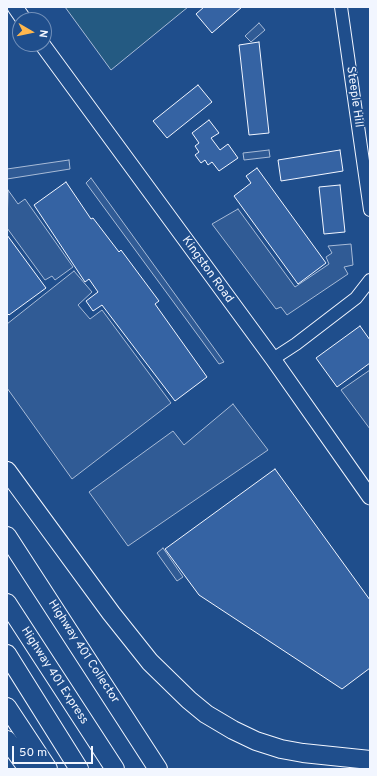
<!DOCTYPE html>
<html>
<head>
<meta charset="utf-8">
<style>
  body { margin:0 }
  #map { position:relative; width:377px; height:776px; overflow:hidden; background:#1f4e8c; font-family:Overpass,sans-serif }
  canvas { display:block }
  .frame { position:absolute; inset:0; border:8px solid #f2f6ff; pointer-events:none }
  .north { position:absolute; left:12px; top:12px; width:40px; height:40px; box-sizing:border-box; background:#1f4e8c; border:1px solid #7391ba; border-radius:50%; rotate:99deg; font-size:11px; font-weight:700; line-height:16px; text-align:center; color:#f2f6ff }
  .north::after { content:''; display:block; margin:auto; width:14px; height:18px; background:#ffb74d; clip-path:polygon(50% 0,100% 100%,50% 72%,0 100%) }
  .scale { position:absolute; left:12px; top:746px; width:81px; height:18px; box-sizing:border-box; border:2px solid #f2f6ff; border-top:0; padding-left:5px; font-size:12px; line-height:14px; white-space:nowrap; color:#f2f6ff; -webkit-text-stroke:3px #1f4e8c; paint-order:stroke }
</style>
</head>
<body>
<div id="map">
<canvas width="377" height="776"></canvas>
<div class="frame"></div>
<div class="north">N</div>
<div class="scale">50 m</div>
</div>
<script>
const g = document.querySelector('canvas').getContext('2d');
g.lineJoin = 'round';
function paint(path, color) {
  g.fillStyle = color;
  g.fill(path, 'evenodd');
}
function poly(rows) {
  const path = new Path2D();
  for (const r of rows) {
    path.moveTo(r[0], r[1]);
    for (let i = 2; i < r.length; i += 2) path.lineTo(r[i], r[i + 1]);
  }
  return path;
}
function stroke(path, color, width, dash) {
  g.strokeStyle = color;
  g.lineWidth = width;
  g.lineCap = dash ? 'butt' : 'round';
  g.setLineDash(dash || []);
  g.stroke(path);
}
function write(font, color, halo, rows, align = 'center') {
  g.font = font + ' Overpass,sans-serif';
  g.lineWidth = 3;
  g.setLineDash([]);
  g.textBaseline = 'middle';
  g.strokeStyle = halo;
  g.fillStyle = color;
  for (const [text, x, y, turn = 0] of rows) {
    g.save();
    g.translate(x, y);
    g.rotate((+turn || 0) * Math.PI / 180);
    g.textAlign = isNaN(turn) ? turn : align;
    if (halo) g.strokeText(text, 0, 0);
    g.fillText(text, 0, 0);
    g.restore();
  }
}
const green = poly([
  [65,7,188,7,111,70,65,7]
]);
const parking = poly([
  [259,23,265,30,251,42,245,36,259,23],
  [269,150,270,157,244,160,243,153,269,150],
  [69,160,70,169,7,179,7,169,69,160],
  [91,178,224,362,219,364,86,183,91,178],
  [8,190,18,204,25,199,73,267,55,280,52,276,45,280,7,228,8,190],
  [238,209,295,287,329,264,326,257,332,253,328,246,351,244,353,265,344,267,348,274,287,315,281,307,276,309,212,224,238,209],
  [74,271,92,292,78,305,90,319,102,310,171,403,72,479,7,388,7,324,74,271],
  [370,370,370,429,341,390,370,370],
  [233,404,268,450,128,546,89,492,173,431,184,445,233,404],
  [163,548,183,577,177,581,157,553,163,548]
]);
const building = poly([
  [204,7,242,7,212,33,196,14,204,7],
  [259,42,269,133,249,135,239,45,259,42],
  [198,85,212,102,167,138,153,121,198,85],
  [209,120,219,133,211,138,220,150,228,144,238,158,219,171,212,162,208,165,205,160,201,163,195,155,199,152,195,146,199,143,192,133,209,120],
  [340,150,343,171,281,181,278,160,340,150],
  [257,168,326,263,298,284,234,196,251,183,246,176,257,168],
  [66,182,91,219,93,218,119,252,121,250,159,301,155,304,207,377,175,401,102,305,93,311,86,301,98,292,89,279,85,282,34,205,66,182],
  [340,185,345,232,324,234,319,187,340,185],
  [7,235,46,288,9,315,8,314,7,315,7,235],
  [360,326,370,340,370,363,337,387,316,358,360,326],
  [275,469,370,600,370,668,342,689,199,595,165,549,275,469]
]);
const minor = poly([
  [341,7,370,210],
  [273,359,296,344,356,298,370,280]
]);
const major = poly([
  [15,7,24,20],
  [42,44,273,359,370,497]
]);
const highway = poly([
  [7,471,111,613,150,662,189,700,206,714,233,730,256,741,281,749,303,753,370,760],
  [7,536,158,769],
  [7,603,115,769],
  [7,654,79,769],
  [7,707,48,769],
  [7,740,28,769]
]);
const streetNames = [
  ["Steeple Hill",354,97,82],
  ["Kingston Road",207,270,54],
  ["Highway 401 Collector",83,652,57],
  ["Highway 401 Express",54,676,57]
];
paint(green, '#245a82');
stroke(green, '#a8bbd7', 1);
paint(parking, '#305b95');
stroke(parking, '#a8bbd7', 1);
paint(building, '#3563a3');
stroke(building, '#f2f6ff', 1);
stroke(minor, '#f2f6ff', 14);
stroke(major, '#f2f6ff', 17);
stroke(highway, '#f2f6ff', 20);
stroke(minor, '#1f4e8c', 12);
stroke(major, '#1f4e8c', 15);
stroke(highway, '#1f4e8c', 18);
write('12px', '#f2f6ff', '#1f4e8c', streetNames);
</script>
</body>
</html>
